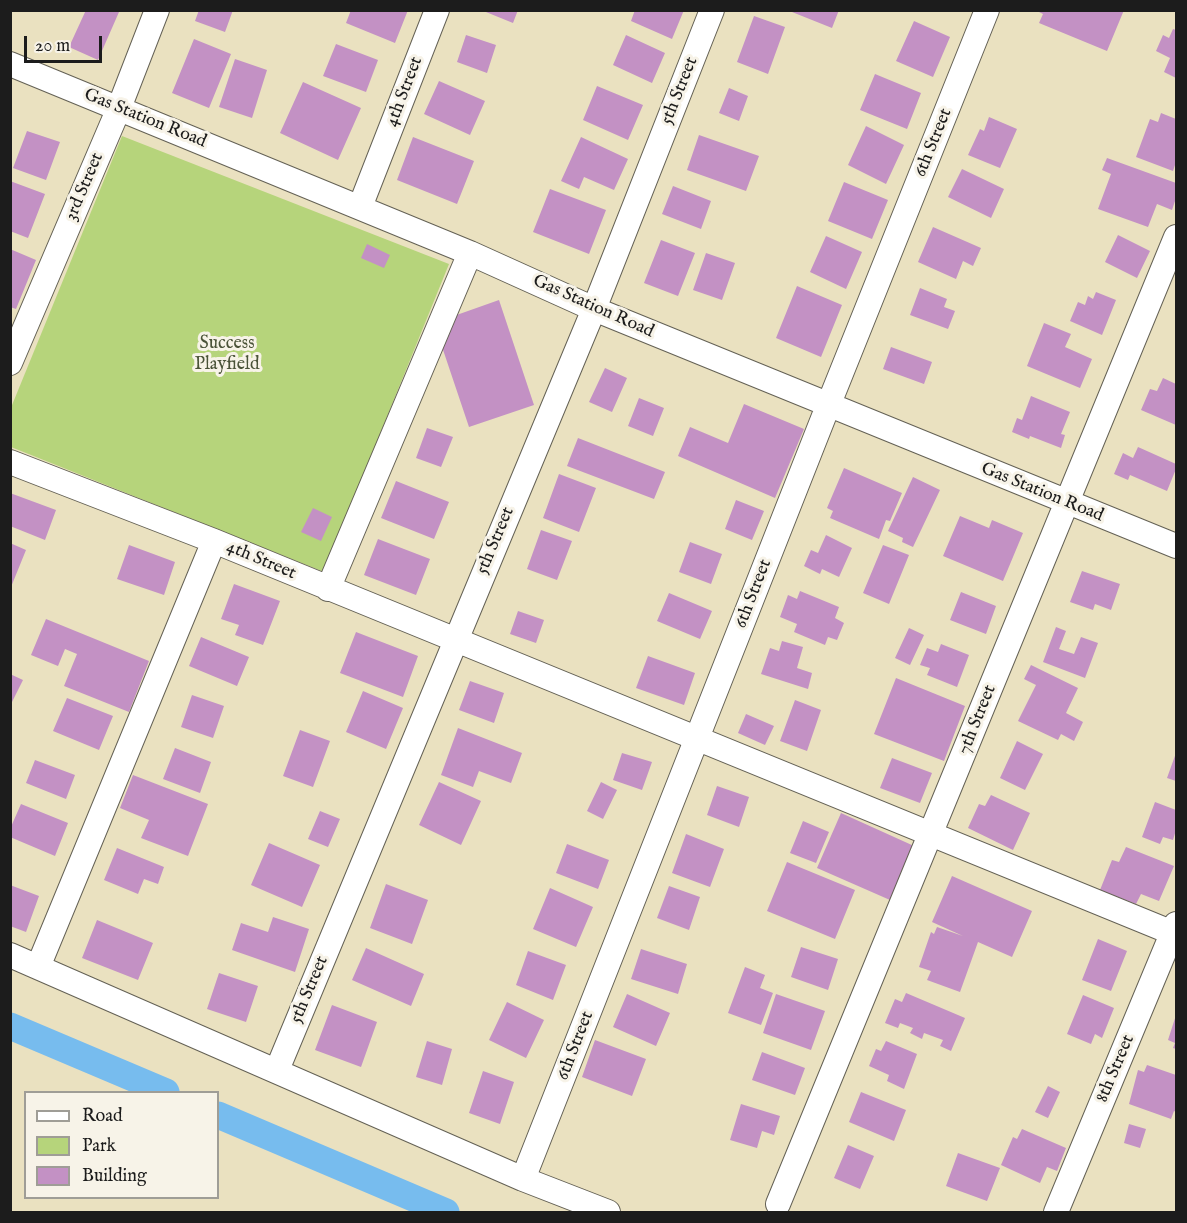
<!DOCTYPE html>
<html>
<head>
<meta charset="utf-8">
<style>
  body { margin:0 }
  #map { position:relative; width:1187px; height:1223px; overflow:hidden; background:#eae1c0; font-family:"IM FELL English",serif }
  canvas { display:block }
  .frame { position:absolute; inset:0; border:12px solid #1c1c1c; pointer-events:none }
  .legend { position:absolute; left:24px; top:1091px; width:195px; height:108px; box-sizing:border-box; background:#f7f3e8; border:2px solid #9f9d96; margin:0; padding:8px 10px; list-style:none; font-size:18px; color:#1c1c1c }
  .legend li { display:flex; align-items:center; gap:12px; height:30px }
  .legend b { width:30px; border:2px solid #9f9d96 }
  .scale { position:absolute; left:24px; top:36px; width:78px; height:27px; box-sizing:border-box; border:3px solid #1c1c1c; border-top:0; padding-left:8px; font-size:18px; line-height:21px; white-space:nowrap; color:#1c1c1c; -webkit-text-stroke:4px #f7f3e8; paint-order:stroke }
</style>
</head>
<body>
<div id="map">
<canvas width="1187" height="1223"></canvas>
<div class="frame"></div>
<ul class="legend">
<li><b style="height:8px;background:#fff"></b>Road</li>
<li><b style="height:16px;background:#b6d47b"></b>Park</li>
<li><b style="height:16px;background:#c391c4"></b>Building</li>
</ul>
<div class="scale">20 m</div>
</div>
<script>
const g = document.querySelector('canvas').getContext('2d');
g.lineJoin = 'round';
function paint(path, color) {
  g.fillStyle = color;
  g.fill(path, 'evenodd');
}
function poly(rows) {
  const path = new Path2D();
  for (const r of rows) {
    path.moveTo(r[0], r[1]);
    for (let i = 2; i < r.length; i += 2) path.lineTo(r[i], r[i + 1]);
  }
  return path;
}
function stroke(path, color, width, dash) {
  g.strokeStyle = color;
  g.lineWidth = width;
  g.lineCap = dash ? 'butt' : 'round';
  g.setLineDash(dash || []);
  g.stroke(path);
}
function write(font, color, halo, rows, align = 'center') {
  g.font = font + ' "IM FELL English",serif';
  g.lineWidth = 6;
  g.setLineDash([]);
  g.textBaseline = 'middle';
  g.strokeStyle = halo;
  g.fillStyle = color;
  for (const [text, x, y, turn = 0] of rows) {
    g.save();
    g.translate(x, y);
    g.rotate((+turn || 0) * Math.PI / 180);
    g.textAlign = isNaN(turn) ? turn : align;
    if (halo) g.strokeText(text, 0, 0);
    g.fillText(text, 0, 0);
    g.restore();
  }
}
const green = poly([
  [122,136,449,264,324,572,11,447,10,410]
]);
const canal = poly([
  [10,1026,166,1092],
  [218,1115,446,1212]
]);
const building = poly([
  [86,10,115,10,119,12,98,60,69,47],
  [199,10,233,10,225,32,195,21],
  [351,10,408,10,395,43,346,23],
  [481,10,518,10,513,23],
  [635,10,684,10,672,39,631,21],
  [787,10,839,10,832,28],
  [1035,10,1124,10,1107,51,1039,23,1043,14],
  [754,16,785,27,768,74,737,62],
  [914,21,950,37,933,77,896,61],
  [1173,29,1176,30,1176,78,1164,72,1170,58,1156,51,1163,35,1169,38],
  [466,35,496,45,487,73,457,62],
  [626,35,665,53,652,83,613,65],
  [194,39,231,54,209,108,172,93],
  [336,44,378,60,366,92,323,76],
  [235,59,267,70,252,118,219,107],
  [875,74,921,93,907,129,860,110],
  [439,81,485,101,470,135,424,114],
  [303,82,361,108,338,160,280,133],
  [597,86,643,105,628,140,583,120],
  [729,88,748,96,739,121,719,113],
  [1161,113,1176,119,1176,162,1173,171,1136,157,1150,119,1158,122],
  [989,117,1017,129,1000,168,968,155,980,129,984,131],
  [866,126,904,145,886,184,848,165],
  [27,131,60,142,46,180,13,168],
  [699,135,759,156,746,191,687,170],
  [413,137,474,161,457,204,397,180],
  [581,137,628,159,614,190,584,177,579,189,561,181],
  [1107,158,1176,183,1176,198,1172,210,1157,204,1148,227,1098,209,1111,174,1102,170],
  [962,169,1004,189,991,218,948,197],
  [10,181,45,194,28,238,10,231],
  [844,182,888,200,872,239,828,221],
  [673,186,711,201,701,229,662,214],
  [550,189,606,210,589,254,533,232],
  [933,227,981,248,973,266,963,261,956,279,918,262],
  [1118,235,1150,251,1137,278,1105,262],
  [826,236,862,252,846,289,810,272],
  [661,240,695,253,678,296,644,283],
  [367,244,390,255,384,268,361,258],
  [10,249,36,260,16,309,10,307],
  [706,253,735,263,722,300,693,290],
  [797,286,842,305,821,357,776,338],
  [920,288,947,299,944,307,955,311,948,329,910,315],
  [1096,292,1116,300,1102,335,1070,321,1078,302,1085,305,1088,296,1093,299],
  [499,300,534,405,469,427,434,323],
  [1044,323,1071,334,1065,347,1092,359,1080,388,1027,366],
  [891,347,932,362,924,384,883,369],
  [605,368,627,378,612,412,589,402],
  [1163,378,1176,384,1176,425,1141,410,1150,389,1157,391],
  [1031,396,1070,412,1061,434,1065,435,1061,448,1030,436,1029,439,1012,432,1017,418,1022,420],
  [639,398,664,408,653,436,628,426],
  [744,404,804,429,775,498,678,456,690,427,728,443],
  [427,428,453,437,441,467,416,458],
  [578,438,665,472,654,499,567,466],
  [1138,447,1176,464,1176,469,1167,491,1130,475,1128,480,1114,474,1123,453,1133,458],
  [844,468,902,493,890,521,886,520,879,539,830,518,833,511,827,508],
  [559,474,596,488,579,532,543,518],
  [913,477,940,490,913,547,902,542,903,538,888,531],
  [396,481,449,502,434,539,381,518],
  [10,493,56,510,45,540,10,526],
  [736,500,764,511,752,540,725,529],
  [313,508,332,517,321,541,301,532],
  [960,516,989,528,992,520,1023,533,1003,581,943,556],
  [541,530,572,541,557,580,527,569],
  [826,535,852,548,839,577,822,569,820,574,804,566,811,550,818,553],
  [378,539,430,559,416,595,364,575],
  [690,542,722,554,711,584,679,572],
  [10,543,26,550,11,587,10,587],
  [129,545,175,562,164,595,117,579],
  [883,545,909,555,889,604,863,593],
  [1082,571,1120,584,1111,610,1095,604,1093,610,1070,602],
  [234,584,280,601,263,645,235,635,239,625,221,619],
  [800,591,839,607,835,618,844,623,837,640,828,637,825,645,794,632,797,624,780,617,788,595,797,599],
  [961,592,996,606,986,634,950,620],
  [669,593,712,611,700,639,657,621],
  [518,611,544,620,536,643,510,634],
  [46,619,149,661,129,712,64,686,77,654,65,649,58,666,31,655],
  [1056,627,1066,631,1059,649,1074,654,1081,637,1098,643,1085,678,1043,662],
  [909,628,924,635,910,665,895,658],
  [356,632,418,656,403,697,340,673],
  [201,637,249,657,237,686,189,666],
  [782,641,803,647,797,668,812,673,808,689,761,674,770,648,779,651],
  [941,644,969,655,957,687,927,675,930,668,920,665,927,648,938,652],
  [648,656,695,673,684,705,636,688],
  [1031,665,1078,688,1066,713,1083,722,1074,741,1061,734,1058,740,1018,721,1036,685,1024,679],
  [10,674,23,680,10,706],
  [896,678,965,706,944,761,874,734],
  [470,681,504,693,494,723,459,710],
  [363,691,403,708,386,749,346,732],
  [192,695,224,706,213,738,181,727],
  [67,698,113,716,99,750,53,731],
  [795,700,821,710,807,751,780,741],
  [746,714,774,726,765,745,738,733],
  [458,728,522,753,511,783,479,771,473,787,441,775],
  [300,730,330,741,313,787,283,776],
  [1017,741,1043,754,1025,790,1000,778],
  [175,748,211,762,200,793,163,779],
  [622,753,652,762,642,790,613,780],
  [1176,753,1176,781,1167,778],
  [892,758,932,773,920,803,880,788],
  [35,760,75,775,66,799,26,783],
  [133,775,208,804,188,856,141,838,149,820,120,808],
  [439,782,481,801,461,845,419,825],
  [601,782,617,790,603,819,587,811],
  [717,786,749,797,739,827,707,815],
  [991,795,1030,813,1013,850,968,828,979,804,985,806],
  [1155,802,1176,810,1176,830,1173,840,1163,837,1160,844,1142,837],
  [21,804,68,823,55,856,10,837,10,829],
  [320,811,340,819,328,847,308,839],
  [841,813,914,846,890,900,817,868],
  [803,821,829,832,816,863,790,853],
  [686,834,724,849,710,887,672,873],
  [269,843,320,865,302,907,251,885],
  [567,844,609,860,598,889,556,873],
  [1126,847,1174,866,1159,901,1141,894,1136,904,1100,890,1112,860,1119,862],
  [117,848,164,867,158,884,144,879,138,894,104,880],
  [787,862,855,890,835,939,767,911],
  [952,876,1032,911,1012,957,978,942,960,992,927,980,931,971,919,967,931,932,934,934,937,927,963,936,932,922],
  [386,884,428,900,412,944,370,928],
  [10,885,39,896,26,932,10,926],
  [669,886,700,897,689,930,657,918],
  [550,888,593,907,576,947,533,929],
  [273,917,309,929,295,972,232,950,241,923,268,932],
  [97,920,153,943,138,980,82,958],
  [1098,939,1127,951,1111,991,1082,980],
  [801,947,838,959,828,990,791,977],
  [366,948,424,974,411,1006,352,980],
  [641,949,687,964,678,994,631,979],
  [528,951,566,965,553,1000,516,985],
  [745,967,765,975,760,988,773,993,761,1025,728,1013],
  [219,973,258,986,246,1022,207,1009],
  [906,993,965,1018,951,1051,940,1046,943,1040,924,1033,922,1039,910,1033,913,1028,900,1023,898,1028,885,1023,895,999,902,1002],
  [627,994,670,1013,656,1046,613,1027],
  [776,994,825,1011,811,1050,763,1033],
  [1083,995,1114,1008,1102,1038,1095,1034,1091,1044,1067,1034],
  [507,1002,544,1020,526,1058,489,1040],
  [332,1005,377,1022,361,1067,315,1050],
  [1176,1015,1176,1049,1173,1048,1175,1043,1168,1040],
  [595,1040,646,1059,632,1096,582,1077],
  [427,1041,452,1049,442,1085,416,1077],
  [886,1041,917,1054,904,1089,887,1081,889,1075,869,1066,876,1049,881,1051],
  [762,1052,805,1068,795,1095,752,1080],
  [1147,1065,1176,1075,1176,1112,1174,1111,1171,1119,1129,1104,1138,1070,1144,1072],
  [483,1071,514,1082,500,1124,469,1113],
  [1048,1086,1060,1092,1048,1118,1035,1112],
  [861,1092,906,1110,894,1141,849,1122],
  [741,1104,780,1116,774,1135,762,1131,757,1148,730,1140],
  [1129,1124,1146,1129,1140,1148,1124,1143],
  [1022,1129,1066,1148,1057,1171,1047,1167,1040,1183,1001,1165,1013,1137,1017,1139],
  [848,1145,874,1156,860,1189,834,1178],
  [958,1153,1000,1168,987,1201,946,1186]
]);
const street = poly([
  [10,64,470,253,594,309,1176,546],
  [360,207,437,10],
  [10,363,119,108,157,10],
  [10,462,214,541,1173,933],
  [328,589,470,253],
  [10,955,523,1179,608,1212],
  [38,967,214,541],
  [277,1070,594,309,712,10],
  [523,1179,828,406,987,10],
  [778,1204,1176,237],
  [1056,1212,1176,924]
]);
const streetNames = [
  ["5th Street",680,91,-68],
  ["4th Street",405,92,-69],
  ["Gas Station Road",145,119,22],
  ["6th Street",934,143,-68],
  ["3rd Street",85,187,-67],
  ["Gas Station Road",593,307,24],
  ["Gas Station Road",1042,493,22],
  ["5th Street",496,541,-67],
  ["4th Street",261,561,23],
  ["6th Street",754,594,-69],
  ["7th Street",978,720,-68],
  ["5th Street",310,990,-67],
  ["6th Street",576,1046,-69],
  ["8th Street",1116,1069,-67]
];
const parkNames = [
  ["Success",227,344],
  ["Playfield",227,365]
];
paint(green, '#b6d47b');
stroke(canal, '#77bcee', 27);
paint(building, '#c391c4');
stroke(street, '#646155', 26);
stroke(street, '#fff', 24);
write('18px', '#1c1c1c', '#f7f3e8', streetNames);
write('18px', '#4a5338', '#f7f3e8', parkNames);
</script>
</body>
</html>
